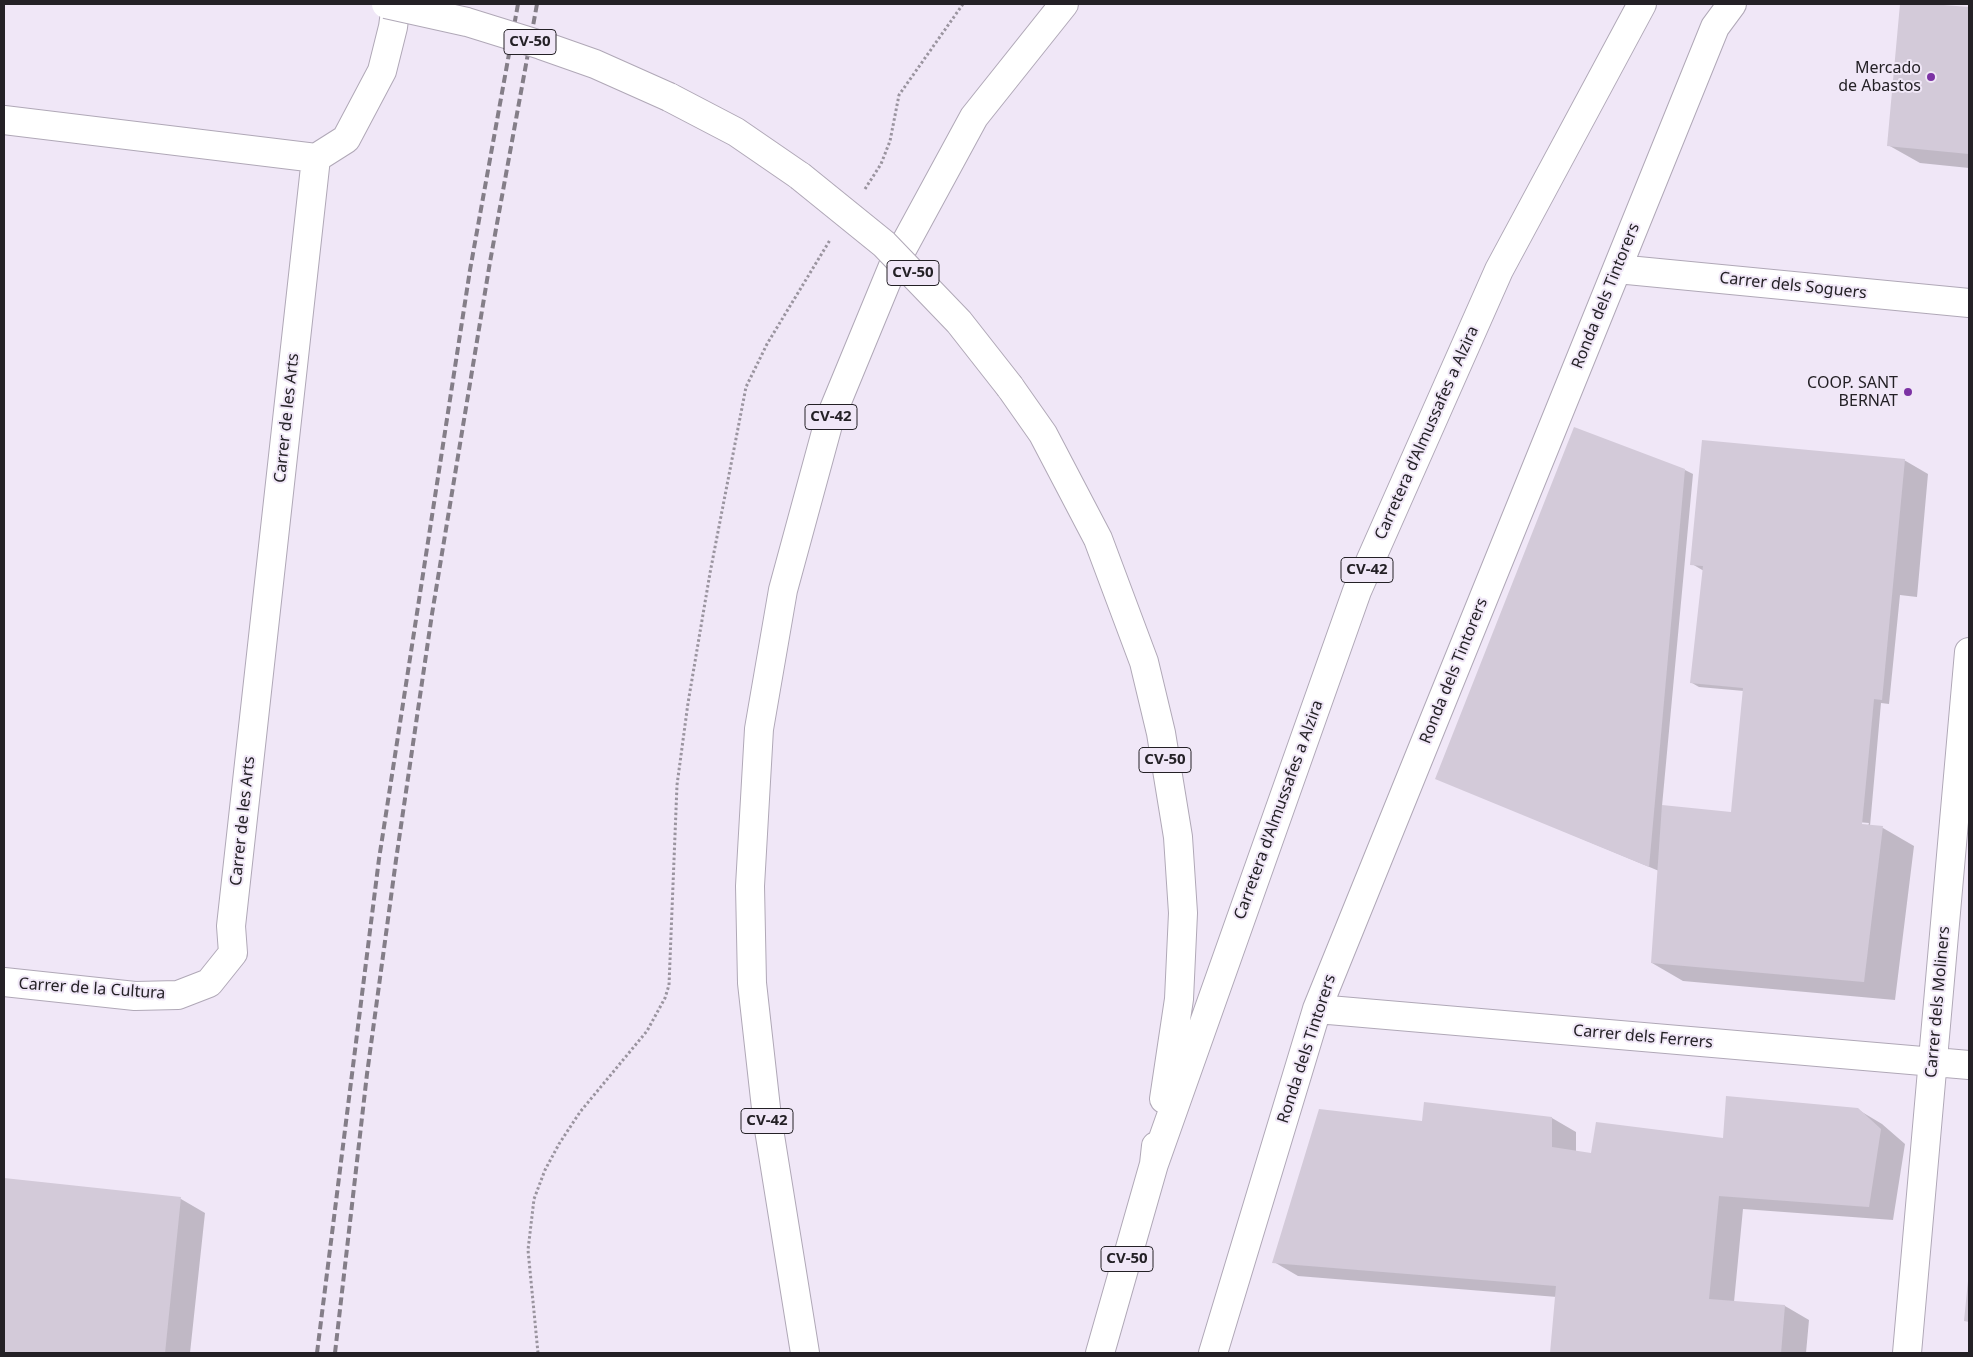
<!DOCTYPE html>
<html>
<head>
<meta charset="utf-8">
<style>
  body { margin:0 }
  #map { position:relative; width:1973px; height:1357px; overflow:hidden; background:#f0e7f7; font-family:"Noto Sans",sans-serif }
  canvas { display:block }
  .frame { position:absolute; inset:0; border:5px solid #242126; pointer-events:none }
</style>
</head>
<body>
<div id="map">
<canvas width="1973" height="1357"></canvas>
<div class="frame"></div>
</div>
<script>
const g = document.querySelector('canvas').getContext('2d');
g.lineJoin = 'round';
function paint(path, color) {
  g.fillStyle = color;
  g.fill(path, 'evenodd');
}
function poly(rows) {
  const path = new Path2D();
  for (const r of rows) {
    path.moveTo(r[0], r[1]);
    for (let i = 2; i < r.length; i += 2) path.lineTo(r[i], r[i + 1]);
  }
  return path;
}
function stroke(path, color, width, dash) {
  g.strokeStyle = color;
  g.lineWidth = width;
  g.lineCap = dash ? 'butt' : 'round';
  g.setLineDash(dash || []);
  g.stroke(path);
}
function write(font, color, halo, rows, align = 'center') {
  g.font = font + ' "Noto Sans",sans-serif';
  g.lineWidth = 4;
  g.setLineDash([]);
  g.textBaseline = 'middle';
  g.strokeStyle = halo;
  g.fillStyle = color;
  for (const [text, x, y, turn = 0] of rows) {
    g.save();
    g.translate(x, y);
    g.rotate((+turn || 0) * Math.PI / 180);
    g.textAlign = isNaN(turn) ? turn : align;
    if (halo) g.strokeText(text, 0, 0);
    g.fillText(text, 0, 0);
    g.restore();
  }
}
const shadow = poly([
  [1901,4,1969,9,1969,168,1920,163,1888,145],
  [1904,460,1928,474,1917,597,1900,595,1889,704,1881,703,1870,826,1883,828,1914,846,1895,1000,1683,981,1652,963,1659,871,1436,778,1685,470,1693,474,1662,806,1733,813,1744,691,1699,687,1692,683,1704,571,1692,564],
  [1785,816,1869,823,1868,826],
  [1857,1109,1882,1124,1905,1144,1893,1220,1743,1209,1734,1302,1785,1306,1809,1320,1806,1353,1551,1353,1557,1297,1298,1276,1274,1262,1423,1123,1552,1118,1576,1132,1576,1152,1592,1154,1725,1139],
  [4,1180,181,1199,205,1213,190,1353,4,1353]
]);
const building = poly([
  [1900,4,1931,4,1969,7,1969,154,1887,146],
  [1574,427,1685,469,1649,867,1435,779],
  [1702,440,1905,459,1882,700,1874,699,1862,824,1883,826,1864,982,1651,963,1662,805,1731,812,1743,688,1690,683,1703,566,1690,565],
  [1726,1096,1858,1108,1881,1129,1869,1207,1719,1196,1709,1299,1785,1305,1781,1353,1550,1353,1556,1286,1272,1263,1319,1109,1422,1121,1424,1102,1552,1117,1552,1147,1591,1153,1596,1122,1723,1138],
  [4,1178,181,1197,165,1353,4,1353],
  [1968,1281,1969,1281,1969,1322,1964,1321]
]);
const path = poly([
  [865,189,881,164,890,141,899,95,963,4],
  [538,1353,528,1250,534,1199,545,1170,559,1144,580,1112,647,1031,665,998,669,985,677,785,688,703,710,573,746,387,767,344,830,240]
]);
const minor = poly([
  [4,120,316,158,231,926,233,953,209,983,178,995,135,996,4,982],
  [316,158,346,139,382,71,393,27,396,4],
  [1617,269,1969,303],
  [1317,1009,1969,1065],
  [1213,1353,1317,1009,1715,27,1732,4],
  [1907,1353,1969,652]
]);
const major = poly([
  [669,97,736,132,800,176],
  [1010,387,1043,434,1098,539,1144,662,1161,733,1178,837,1183,913,1179,999,1164,1099],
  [1154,1164,1357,591,1499,270,1642,4],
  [805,1353,767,1117,752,983,750,886,759,729,783,590,829,421,893,266,974,117,1064,4],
  [1100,1353,1154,1164,1156,1146]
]);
const rail = poly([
  [317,1353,379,859,470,270,518,4],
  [335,1353,367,1074,396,860,432,614,490,262,537,4]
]);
const majorBridge = poly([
  [386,4,467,22,541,45,595,64,669,97],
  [800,176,884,244,959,322,1010,387]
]);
const markers = [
  [1931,77,5,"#7c32a4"],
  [1908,392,5,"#7c32a4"]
];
const shields = [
  [530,42,52],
  [913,273,52],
  [831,417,52],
  [1367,570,52],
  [1165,760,52],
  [767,1121,52],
  [1127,1259,52]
];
const shieldNames = [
  ["CV-50",530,42],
  ["CV-50",913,273],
  ["CV-42",831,417],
  ["CV-42",1367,570],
  ["CV-50",1165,760],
  ["CV-42",767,1121],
  ["CV-50",1127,1259]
];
const poiNames = [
  ["Mercado",1921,68],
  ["de Abastos",1921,86],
  ["COOP. SANT",1898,383],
  ["BERNAT",1898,401]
];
const streetNames = [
  ["Carrer dels Soguers",1793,286,6],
  ["Ronda dels Tintorers",1606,296,-68],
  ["Carrer de les Arts",287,418,-84],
  ["Carretera d'Almussafes a Alzira",1427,433,-66],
  ["Ronda dels Tintorers",1454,671,-68],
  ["Carretera d'Almussafes a Alzira",1279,810,-70],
  ["Carrer de les Arts",243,821,-84],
  ["Carrer de la Cultura",92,989,4],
  ["Carrer dels Moliners",1938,1002,-85],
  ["Carrer dels Ferrers",1643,1037,5],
  ["Ronda dels Tintorers",1307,1049,-72]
];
paint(shadow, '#0003');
paint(building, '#d3cad9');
stroke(minor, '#b0a8b7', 30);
stroke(major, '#b0a8b7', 30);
stroke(path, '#9a949f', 3, [2.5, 2.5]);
stroke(minor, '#fff', 28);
stroke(major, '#fff', 28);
stroke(rail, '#847e88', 4, [8, 4]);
stroke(majorBridge, '#b0a8b7', 30, []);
stroke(majorBridge, '#fff', 28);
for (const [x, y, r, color] of markers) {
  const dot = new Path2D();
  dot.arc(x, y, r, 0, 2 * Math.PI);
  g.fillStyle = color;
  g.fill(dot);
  stroke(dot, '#f0e7f7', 2);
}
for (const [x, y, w] of shields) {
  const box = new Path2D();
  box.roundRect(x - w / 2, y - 12.5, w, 25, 4);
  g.fillStyle = '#f0e7f7';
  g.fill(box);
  stroke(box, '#242126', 1);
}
write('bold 15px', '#242126', null, shieldNames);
write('16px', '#242126', '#f0e7f7', poiNames, 'right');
write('16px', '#242126', '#f0e7f7', streetNames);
</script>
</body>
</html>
